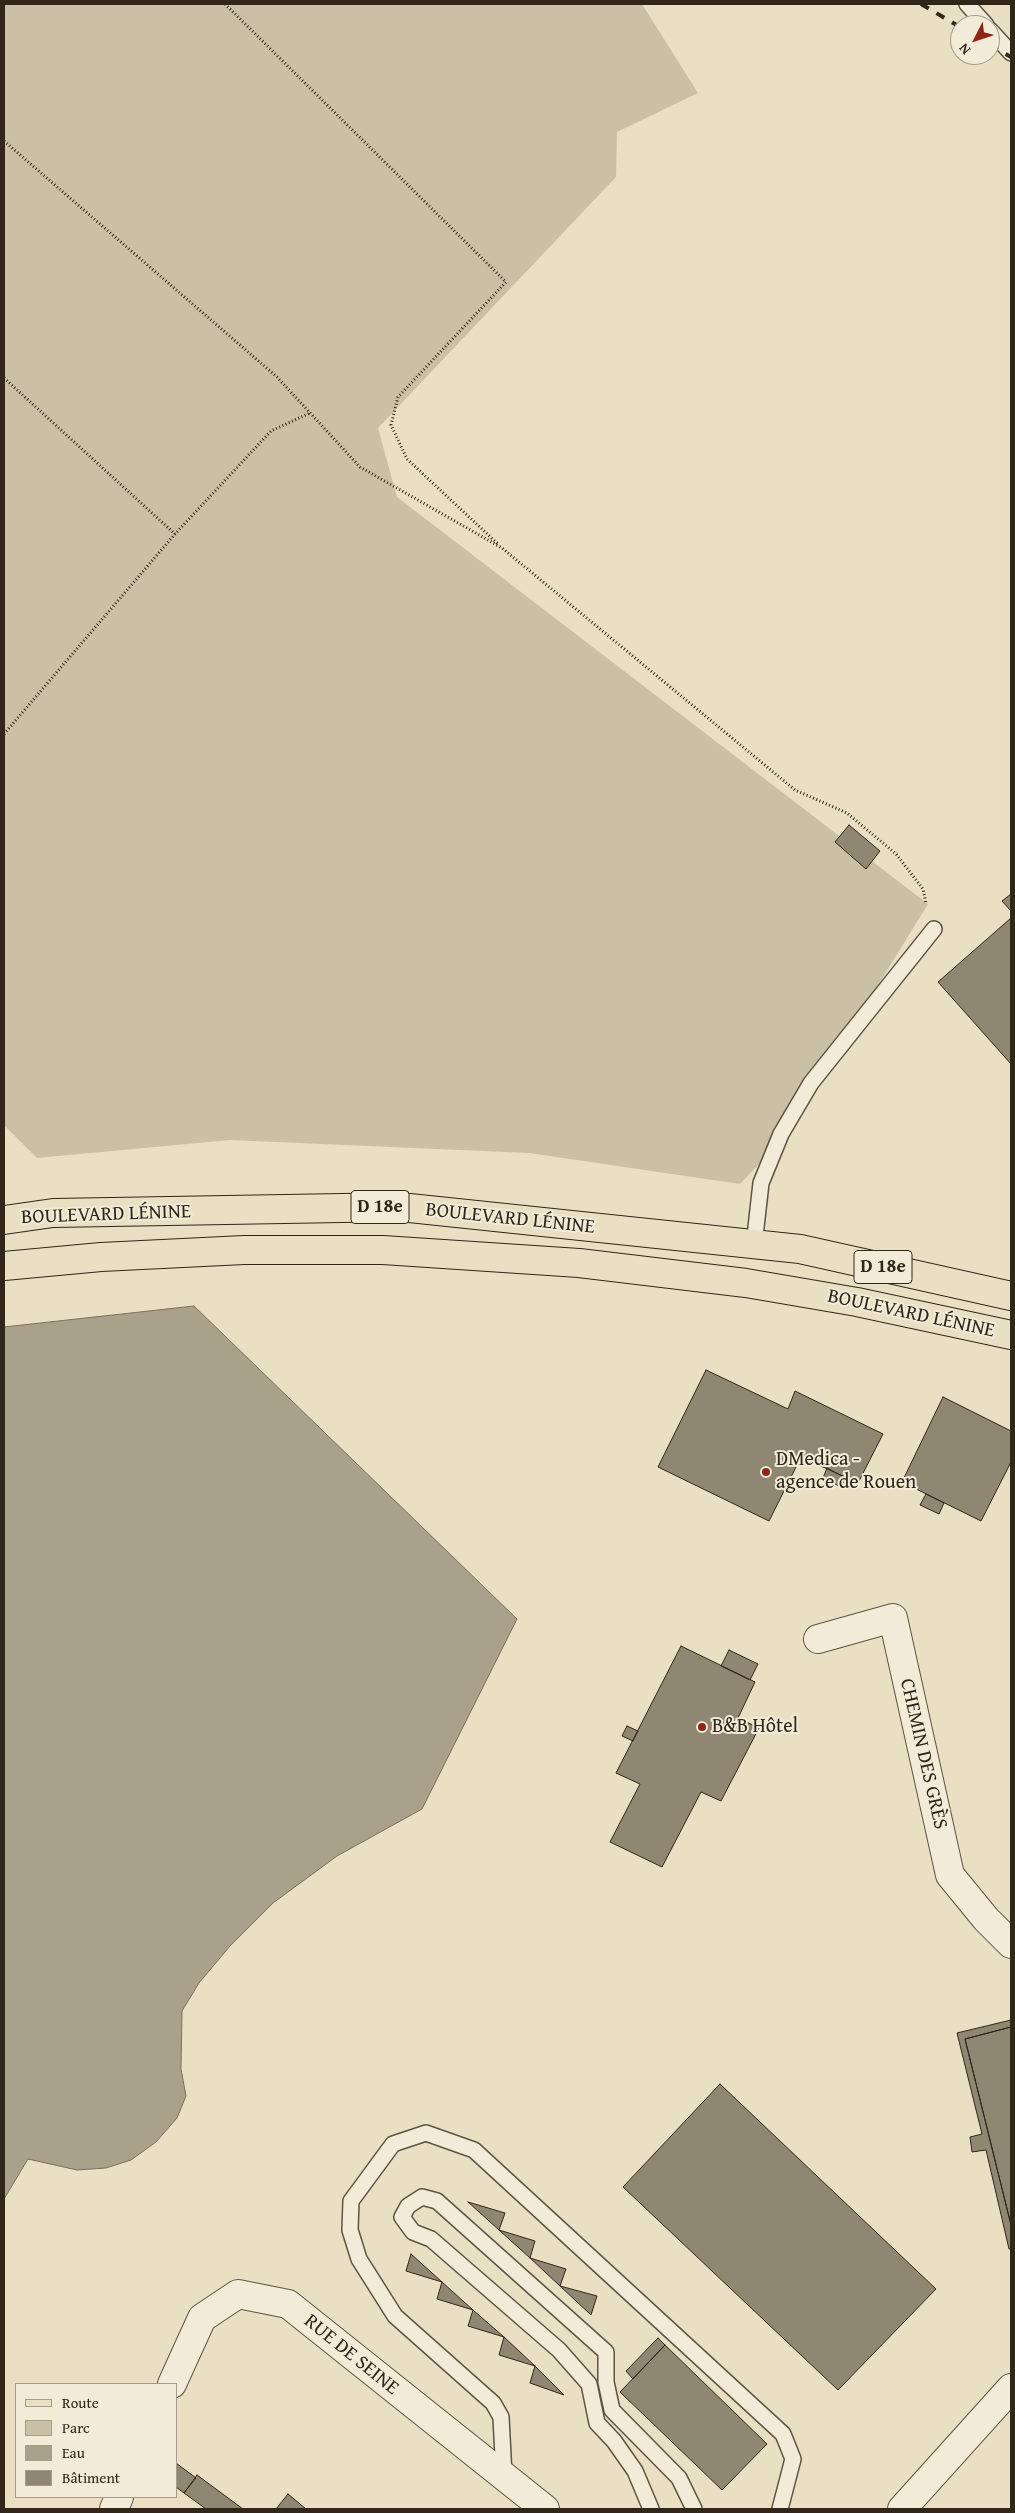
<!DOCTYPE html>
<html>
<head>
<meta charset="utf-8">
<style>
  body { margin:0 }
  #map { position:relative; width:1015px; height:2513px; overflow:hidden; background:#e9e0c3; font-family:"Gentium Book Plus",serif }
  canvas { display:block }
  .frame { position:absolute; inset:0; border:5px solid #30261a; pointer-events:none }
  .legend { position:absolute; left:15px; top:2383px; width:162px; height:115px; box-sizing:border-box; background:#f1ebd8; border:1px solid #a49c8c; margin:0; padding:6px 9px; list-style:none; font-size:15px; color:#30261a }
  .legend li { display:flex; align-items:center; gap:10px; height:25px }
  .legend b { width:25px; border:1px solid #a49c8c }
  .north { position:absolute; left:950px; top:15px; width:50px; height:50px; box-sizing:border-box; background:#f1ebd8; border:1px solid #a49c8c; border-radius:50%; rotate:229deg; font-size:14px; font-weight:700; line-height:20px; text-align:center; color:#30261a }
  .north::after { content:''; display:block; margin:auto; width:18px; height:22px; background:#8f2418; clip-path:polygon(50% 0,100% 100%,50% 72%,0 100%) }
</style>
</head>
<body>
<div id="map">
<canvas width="1015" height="2513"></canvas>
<div class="frame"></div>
<ul class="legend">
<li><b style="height:6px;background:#e9e0c3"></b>Route</li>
<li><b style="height:14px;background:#cac0a6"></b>Parc</li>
<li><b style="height:14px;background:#aaa18a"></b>Eau</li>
<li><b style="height:14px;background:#908772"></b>Bâtiment</li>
</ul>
<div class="north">N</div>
</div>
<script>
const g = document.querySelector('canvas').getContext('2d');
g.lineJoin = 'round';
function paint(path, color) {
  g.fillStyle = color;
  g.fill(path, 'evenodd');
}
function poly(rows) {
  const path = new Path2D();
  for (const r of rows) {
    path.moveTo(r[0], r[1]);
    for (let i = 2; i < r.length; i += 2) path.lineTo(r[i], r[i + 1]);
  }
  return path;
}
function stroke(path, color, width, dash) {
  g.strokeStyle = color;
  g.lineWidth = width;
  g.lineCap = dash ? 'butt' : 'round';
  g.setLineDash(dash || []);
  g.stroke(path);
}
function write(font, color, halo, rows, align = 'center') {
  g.font = font + ' "Gentium Book Plus",serif';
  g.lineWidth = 4;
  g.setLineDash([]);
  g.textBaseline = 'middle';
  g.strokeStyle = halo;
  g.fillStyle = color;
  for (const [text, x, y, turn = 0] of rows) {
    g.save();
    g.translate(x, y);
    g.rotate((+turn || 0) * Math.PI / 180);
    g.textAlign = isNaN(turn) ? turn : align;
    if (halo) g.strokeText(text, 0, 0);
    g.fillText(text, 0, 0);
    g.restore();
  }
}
const green = poly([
  [4,4,642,4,698,93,617,132,616,177,378,428,397,497,928,904,784,1138,740,1184,529,1153,230,1140,37,1158,4,1125]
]);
const water = poly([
  [194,1306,517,1619,422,1809,337,1856,273,1903,230,1946,199,1983,182,2011,181,2069,186,2096,177,2118,156,2142,131,2160,106,2168,77,2170,28,2159,4,2199,4,1327,194,1306]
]);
const building = poly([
  [849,825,880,851,866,869,835,842,849,825],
  [1011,894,1011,911,1002,901,1011,894],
  [1011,918,1011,1064,938,982,1011,918],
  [706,1370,788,1409,795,1391,883,1434,858,1483,801,1457,769,1521,658,1467,706,1370],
  [943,1397,1011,1431,1011,1462,981,1521,902,1482,943,1397],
  [827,1468,846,1478,841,1487,823,1478,827,1468],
  [926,1494,944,1503,939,1514,920,1505,926,1494],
  [681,1646,755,1682,738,1718,759,1728,721,1801,701,1792,662,1867,610,1842,640,1784,616,1773,681,1646],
  [729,1650,758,1664,750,1680,721,1666,729,1650],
  [627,1726,638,1731,633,1741,622,1736,627,1726],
  [1011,2020,1011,2027,965,2039,1011,2225,1011,2249,1009,2249,986,2150,972,2152,970,2137,982,2134,957,2033,1011,2020],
  [1011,2027,1011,2225,965,2039,1011,2027],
  [720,2084,936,2289,838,2390,623,2187,720,2084],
  [468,2202,505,2213,499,2230,468,2202],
  [499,2230,535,2241,530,2258,499,2230],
  [411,2254,442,2282,406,2271,411,2254],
  [530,2258,566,2269,560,2286,530,2258],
  [442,2282,473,2310,437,2299,442,2282],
  [560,2286,597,2296,591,2315,560,2286],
  [473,2310,504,2337,468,2326,473,2310],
  [504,2337,535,2366,499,2355,504,2337],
  [658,2338,665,2345,633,2379,626,2371,658,2338],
  [665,2345,767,2444,722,2490,620,2392,665,2345],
  [535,2366,564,2395,530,2383,535,2366],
  [176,2463,196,2478,184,2493,176,2487,176,2463],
  [197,2475,243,2509,206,2509,184,2493,197,2475],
  [288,2494,306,2509,276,2509,288,2494]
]);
const path = poly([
  [225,4,506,282,398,397,391,425,407,459,498,544],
  [4,141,277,377,360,467,502,548,795,790,847,813,896,854,923,889,926,903],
  [4,378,175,534],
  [4,734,175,534,271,431,310,413]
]);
const service = poly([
  [967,4,986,25],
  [990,30,1011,53],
  [754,1245,761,1183,781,1134,811,1083,934,929],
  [504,2476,501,2417,493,2403,395,2316,359,2259,350,2230,351,2201,393,2144,426,2133,474,2150,783,2434,793,2459,780,2509],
  [651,2509,635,2471,614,2441,597,2423,589,2384,559,2350,431,2239,413,2232,402,2217,408,2206,422,2197,437,2201,606,2352,606,2382,612,2410,679,2478,694,2509]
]);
const minor = poly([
  [818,1639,893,1618,950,1875,986,1919,1011,1944],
  [172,2384,202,2318,238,2294,288,2304,545,2509],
  [114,2509,119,2497],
  [902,2509,1011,2388]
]);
const primary = poly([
  [4,1220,53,1213,400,1207,800,1249,1011,1296],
  [4,1266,101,1257,244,1250,383,1250,579,1263,746,1283,857,1302,1011,1335]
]);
const rail = poly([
  [921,4,960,27],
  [990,45,1011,57]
]);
const markers = [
  [766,1472,5,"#8f2418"],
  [702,1727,5,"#8f2418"]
];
const shields = [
  [380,1207,58],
  [883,1267,58]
];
const shieldNames = [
  ["D 18e",380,1207],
  ["D 18e",883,1267]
];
const streetNames = [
  ["BOULEVARD LÉNINE",106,1215,-2],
  ["BOULEVARD LÉNINE",510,1219,6],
  ["BOULEVARD LÉNINE",911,1314,12],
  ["CHEMIN DES GRÈS",923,1754,77],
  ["RUE DE SEINE",351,2355,39]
];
const poiNames = [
  ["DMedica -",776,1460],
  ["agence de Rouen",776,1483],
  ["B&B Hôtel",712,1727]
];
paint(green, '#cac0a6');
paint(water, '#aaa18a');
stroke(water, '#79705d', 1);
paint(building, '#908772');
stroke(building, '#30261a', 1);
stroke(service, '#5e5444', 18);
stroke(minor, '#5e5444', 30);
stroke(primary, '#30261a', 30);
stroke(path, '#30261a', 3, [1, 2.5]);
stroke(service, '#f1ebd8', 15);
stroke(minor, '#f1ebd8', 28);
stroke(primary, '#e9e0c3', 28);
stroke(rail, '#30261a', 4, [9, 9]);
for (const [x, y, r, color] of markers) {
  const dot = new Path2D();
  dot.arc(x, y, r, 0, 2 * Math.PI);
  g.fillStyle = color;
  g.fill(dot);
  stroke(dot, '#f1ebd8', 2);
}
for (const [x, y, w] of shields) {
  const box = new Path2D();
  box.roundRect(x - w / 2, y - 16.5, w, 33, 4);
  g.fillStyle = '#f1ebd8';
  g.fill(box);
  stroke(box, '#30261a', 1);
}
write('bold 19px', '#30261a', null, shieldNames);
write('20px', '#30261a', '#f1ebd8', streetNames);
write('20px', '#30261a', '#f1ebd8', poiNames, 'left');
</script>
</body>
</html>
